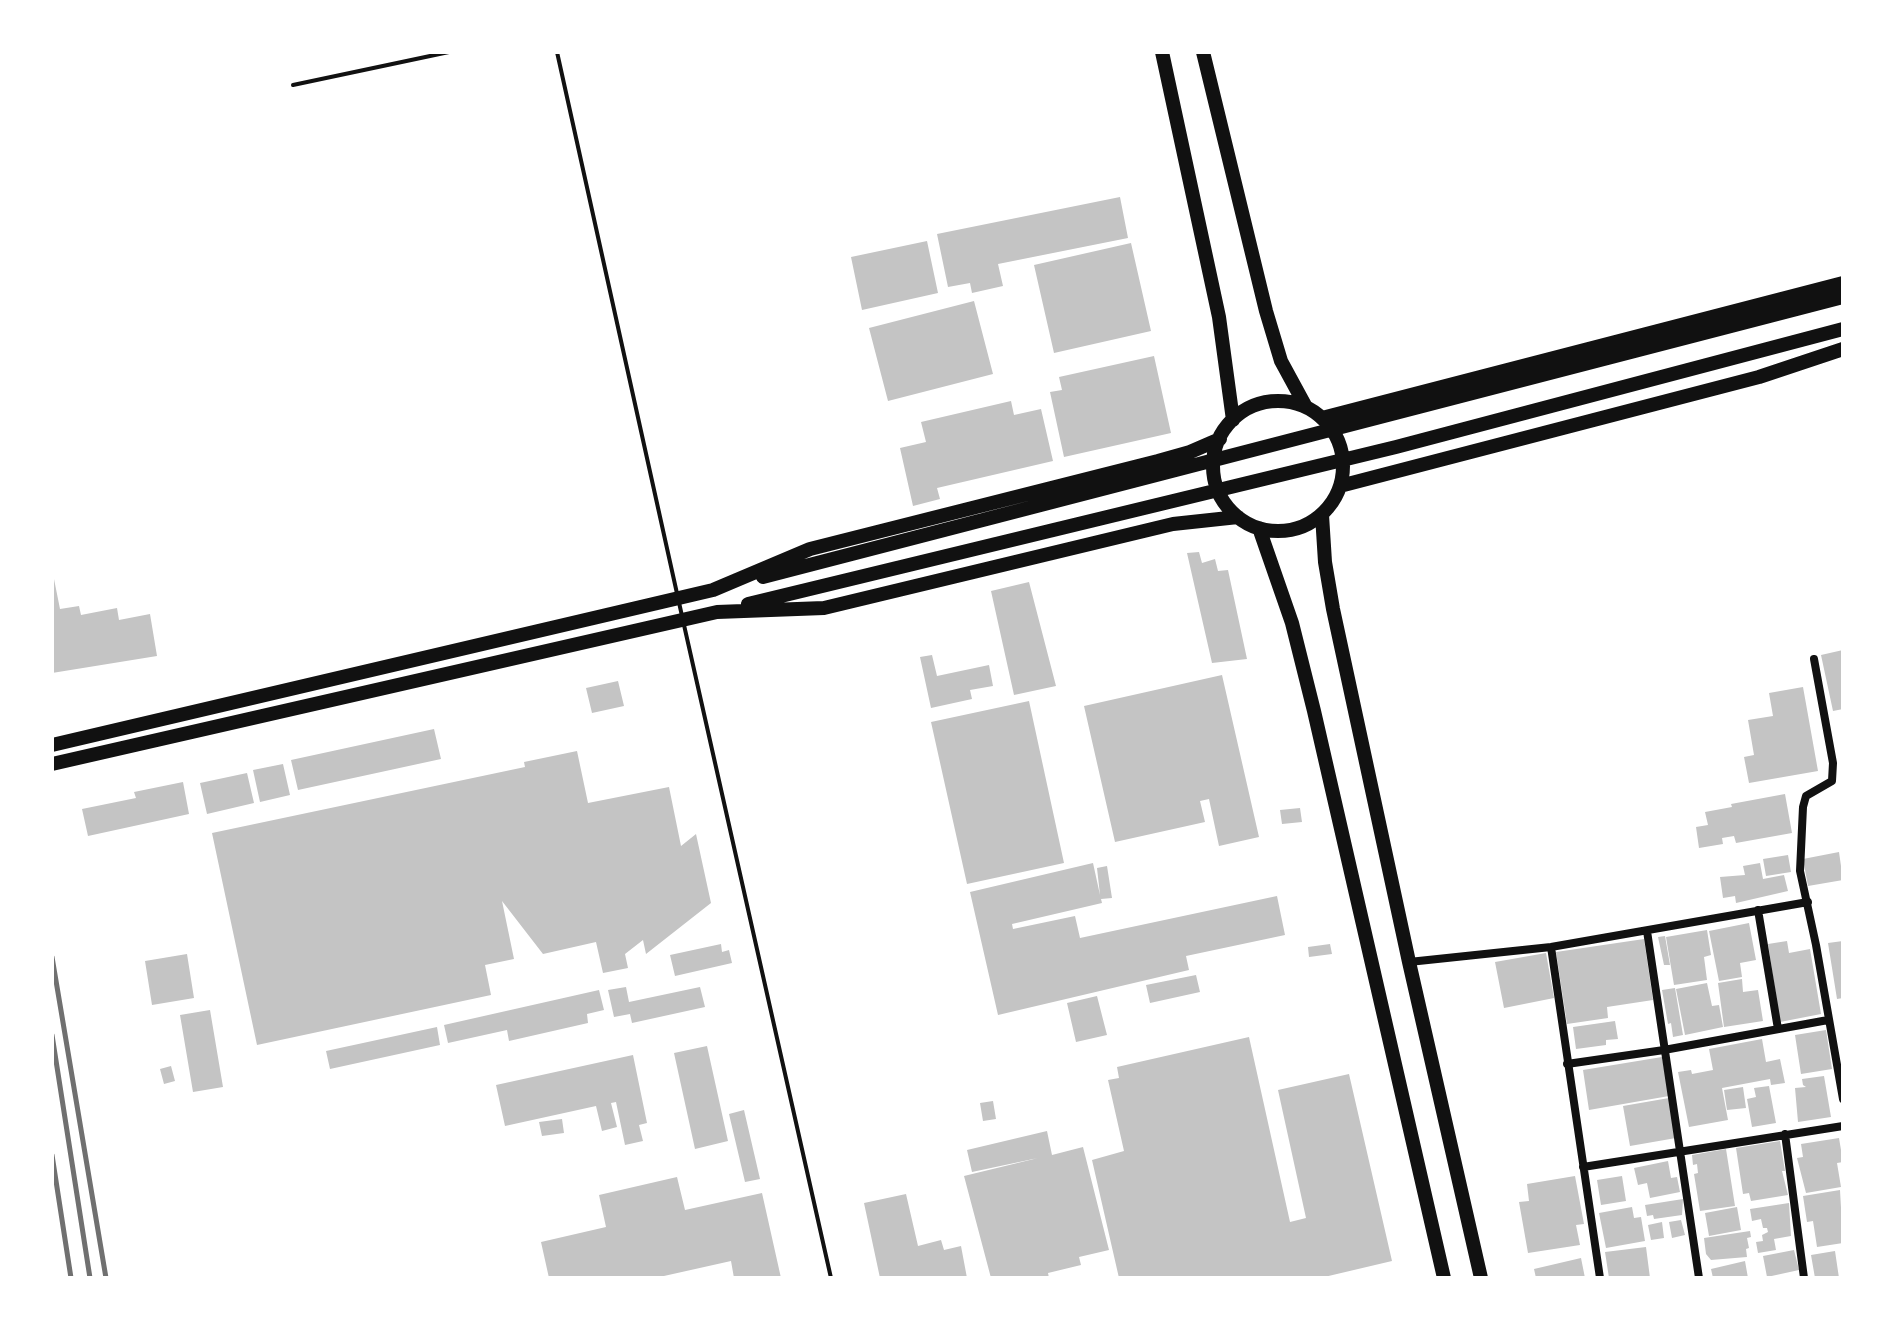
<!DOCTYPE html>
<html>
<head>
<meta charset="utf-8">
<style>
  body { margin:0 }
  #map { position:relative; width:1895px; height:1330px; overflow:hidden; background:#fff; font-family:"Sofia Sans Condensed",sans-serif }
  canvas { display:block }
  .frame { position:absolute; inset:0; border:54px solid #fff; pointer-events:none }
</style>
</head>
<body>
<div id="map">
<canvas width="1895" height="1330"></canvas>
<div class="frame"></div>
</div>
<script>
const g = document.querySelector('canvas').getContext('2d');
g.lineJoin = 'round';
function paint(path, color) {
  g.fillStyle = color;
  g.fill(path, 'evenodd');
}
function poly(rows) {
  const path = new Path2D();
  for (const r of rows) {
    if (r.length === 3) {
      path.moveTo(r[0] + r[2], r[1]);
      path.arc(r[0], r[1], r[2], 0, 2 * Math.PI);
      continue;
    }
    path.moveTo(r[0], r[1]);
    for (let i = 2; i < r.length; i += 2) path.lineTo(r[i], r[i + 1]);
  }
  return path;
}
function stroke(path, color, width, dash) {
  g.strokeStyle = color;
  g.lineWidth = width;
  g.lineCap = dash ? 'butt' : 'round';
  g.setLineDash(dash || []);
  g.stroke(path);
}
const building = poly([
  [1120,197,1128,238,998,264,1003,286,972,293,970,283,948,287,937,234],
  [927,241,938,293,862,310,851,257],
  [1131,243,1151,331,1054,353,1034,265],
  [974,301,993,374,888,401,869,328],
  [1154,356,1171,433,1064,457,1050,392,1062,390,1059,377],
  [1011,401,1014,415,1041,409,1053,461,937,488,940,499,913,506,900,448,926,442,921,422],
  [1199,552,1202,563,1215,559,1218,571,1228,570,1247,659,1212,663,1187,553],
  [52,569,60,609,79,606,81,615,117,608,119,620,150,614,157,656,52,673],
  [1029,582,1056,686,1014,695,991,591],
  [1843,650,1843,709,1833,711,1821,655],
  [932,655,937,676,989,665,993,686,970,690,972,699,931,708,920,657],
  [1222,675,1259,837,1219,846,1209,799,1200,801,1205,822,1115,842,1084,706],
  [618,681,624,706,592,713,586,688],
  [1803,687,1818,771,1749,783,1744,757,1754,755,1748,720,1773,716,1769,693],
  [1029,701,1064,863,967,884,931,722],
  [434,729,441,759,298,790,291,760],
  [577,751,588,803,669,787,681,846,696,834,711,903,646,954,643,940,625,954,628,968,603,973,596,942,543,954,502,901,514,959,485,965,491,995,257,1045,212,833,525,767,524,762],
  [283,764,290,795,260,802,253,770],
  [247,773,254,803,207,814,200,783],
  [183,782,189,814,88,836,82,809,136,798,134,792],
  [1785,794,1792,833,1736,843,1734,836,1722,838,1723,844,1699,848,1696,827,1708,825,1705,812,1732,807,1731,804],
  [1300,808,1302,822,1282,824,1280,810],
  [1839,852,1843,880,1808,886,1803,859],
  [1788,855,1791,872,1766,876,1763,859],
  [1093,863,1100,895,1097,868,1107,866,1112,898,1101,899,1102,903,1012,924,1013,929,1075,916,1080,938,1277,896,1285,935,1186,956,1189,970,998,1015,970,892],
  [1760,863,1763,879,1784,875,1788,891,1736,903,1735,896,1723,898,1720,877,1745,875,1743,866],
  [1749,923,1756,960,1740,963,1742,977,1719,981,1709,931],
  [1707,930,1711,955,1704,957,1707,980,1674,985,1666,937],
  [1665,936,1670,965,1664,965,1658,937],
  [1644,939,1653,1000,1607,1007,1608,1018,1567,1024,1556,952],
  [1787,941,1789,953,1810,949,1821,1014,1780,1022,1768,944],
  [1843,941,1843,998,1837,999,1828,943],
  [721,944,722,952,729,950,732,963,675,976,670,955],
  [1330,944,1332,954,1309,957,1308,947],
  [1546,953,1554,998,1504,1008,1495,962],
  [187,954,194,998,152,1005,145,961],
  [1196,975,1200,992,1150,1003,1146,985],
  [1742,979,1743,992,1758,990,1763,1021,1724,1027,1718,983],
  [1707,983,1712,1006,1719,1005,1723,1027,1685,1035,1676,989],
  [626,987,629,1002,700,987,705,1007,632,1023,630,1014,614,1017,608,990],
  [1675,988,1683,1035,1673,1037,1671,1023,1668,1024,1662,990],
  [599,990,604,1010,587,1014,588,1023,509,1041,507,1030,448,1043,444,1025],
  [1097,996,1107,1035,1076,1042,1067,1003],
  [210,1010,223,1087,193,1092,180,1015],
  [1615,1021,1618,1039,1606,1040,1606,1045,1576,1049,1573,1027],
  [437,1027,440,1045,330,1069,326,1051],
  [1826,1030,1832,1069,1801,1074,1795,1035],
  [1249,1037,1290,1222,1306,1218,1278,1090,1349,1074,1392,1261,1320,1278,1119,1278,1092,1160,1124,1151,1108,1080,1119,1078,1117,1067],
  [1762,1039,1766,1062,1780,1059,1785,1083,1771,1085,1770,1079,1722,1088,1728,1120,1689,1127,1678,1072,1691,1070,1692,1074,1713,1070,1709,1049],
  [707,1046,728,1141,695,1149,674,1053],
  [633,1055,647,1123,639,1125,643,1141,625,1145,616,1102,611,1103,617,1127,602,1131,596,1106,505,1126,496,1085],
  [1662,1057,1669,1096,1589,1110,1583,1070],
  [171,1066,175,1081,164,1084,160,1069],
  [1824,1076,1831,1117,1798,1122,1795,1088,1806,1087,1803,1085,1802,1079],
  [1769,1086,1776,1123,1752,1127,1747,1099,1756,1097,1754,1088],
  [1743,1087,1746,1108,1727,1110,1724,1090],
  [1669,1098,1676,1138,1630,1146,1623,1106],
  [993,1101,996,1119,983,1121,980,1103],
  [744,1110,760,1179,745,1182,729,1114],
  [562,1119,564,1133,542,1136,539,1122],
  [1047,1131,1052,1155,1083,1147,1109,1250,1079,1257,1081,1265,1048,1273,1049,1278,991,1278,964,1176,1038,1158,972,1172,967,1150],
  [1839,1138,1843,1162,1837,1163,1841,1187,1806,1193,1797,1158,1803,1157,1801,1144],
  [1780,1141,1785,1171,1782,1171,1788,1195,1751,1201,1749,1193,1743,1194,1736,1148],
  [1726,1149,1735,1206,1700,1211,1694,1174,1698,1173,1697,1164,1693,1165,1692,1155],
  [1668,1161,1671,1178,1677,1177,1680,1192,1650,1198,1647,1183,1638,1185,1634,1168],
  [1575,1176,1584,1224,1576,1225,1580,1245,1528,1253,1519,1202,1529,1201,1527,1184],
  [1622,1176,1626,1201,1601,1205,1597,1180],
  [677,1177,685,1210,762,1193,781,1278,734,1278,731,1261,655,1278,549,1278,541,1242,606,1227,599,1195],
  [1840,1190,1843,1243,1817,1247,1813,1221,1807,1222,1803,1196],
  [906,1194,918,1246,941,1240,944,1250,961,1246,967,1278,880,1278,864,1203],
  [1683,1199,1682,1215,1654,1219,1653,1215,1647,1216,1645,1205],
  [1789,1203,1791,1236,1774,1239,1776,1250,1758,1253,1756,1242,1763,1241,1762,1235,1768,1232,1767,1228,1763,1228,1761,1219,1752,1221,1750,1209],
  [1632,1207,1634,1218,1641,1217,1645,1241,1606,1248,1599,1213],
  [1737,1207,1741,1230,1709,1236,1705,1213],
  [1681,1220,1685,1235,1672,1238,1669,1222],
  [1662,1222,1664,1238,1651,1240,1648,1225],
  [1750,1231,1751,1237,1747,1238,1749,1248,1746,1249,1747,1257,1711,1260,1706,1254,1704,1238],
  [1646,1247,1650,1278,1609,1278,1605,1252],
  [1794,1250,1799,1270,1767,1277,1763,1256],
  [1835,1251,1839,1278,1815,1278,1811,1255],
  [1581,1258,1585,1278,1536,1278,1534,1269],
  [1745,1261,1748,1278,1713,1278,1711,1269]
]);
const service = poly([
  [557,52,682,616],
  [293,85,449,52],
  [684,625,831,1278]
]);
const minor = poly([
  [1814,659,1833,763,1832,781,1806,796,1803,807,1800,871,1816,945,1843,1099],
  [1758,910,1778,1029],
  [1647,931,1699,1278],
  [1551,947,1600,1278],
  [1409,962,1551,947,1808,902],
  [1567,1064,1664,1050,1828,1020],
  [1785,1134,1804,1278],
  [1583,1167,1843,1126]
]);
const trunk = poly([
  [1162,52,1219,317,1233,420],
  [1203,52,1266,311,1281,361,1306,407],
  [1278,466,65],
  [1322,418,1843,283],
  [1340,486,1759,377,1843,349],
  [1322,515,1325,562,1333,609,1409,962,1481,1278],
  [1259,528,1292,623,1314,711,1444,1278],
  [763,577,1843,297],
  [748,604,1396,447,1843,329],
  [52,745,713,590,810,549,1158,461,1190,452,1220,439],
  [52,764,717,612,824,608,1173,524,1238,517]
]);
const rail = poly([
  [52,957,106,1278],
  [52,1035,90,1278],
  [52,1155,71,1278]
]);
paint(building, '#c4c4c4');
stroke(service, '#111', 4);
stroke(minor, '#111', 8);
stroke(trunk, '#111', 14);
stroke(rail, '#707070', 5);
</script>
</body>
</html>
